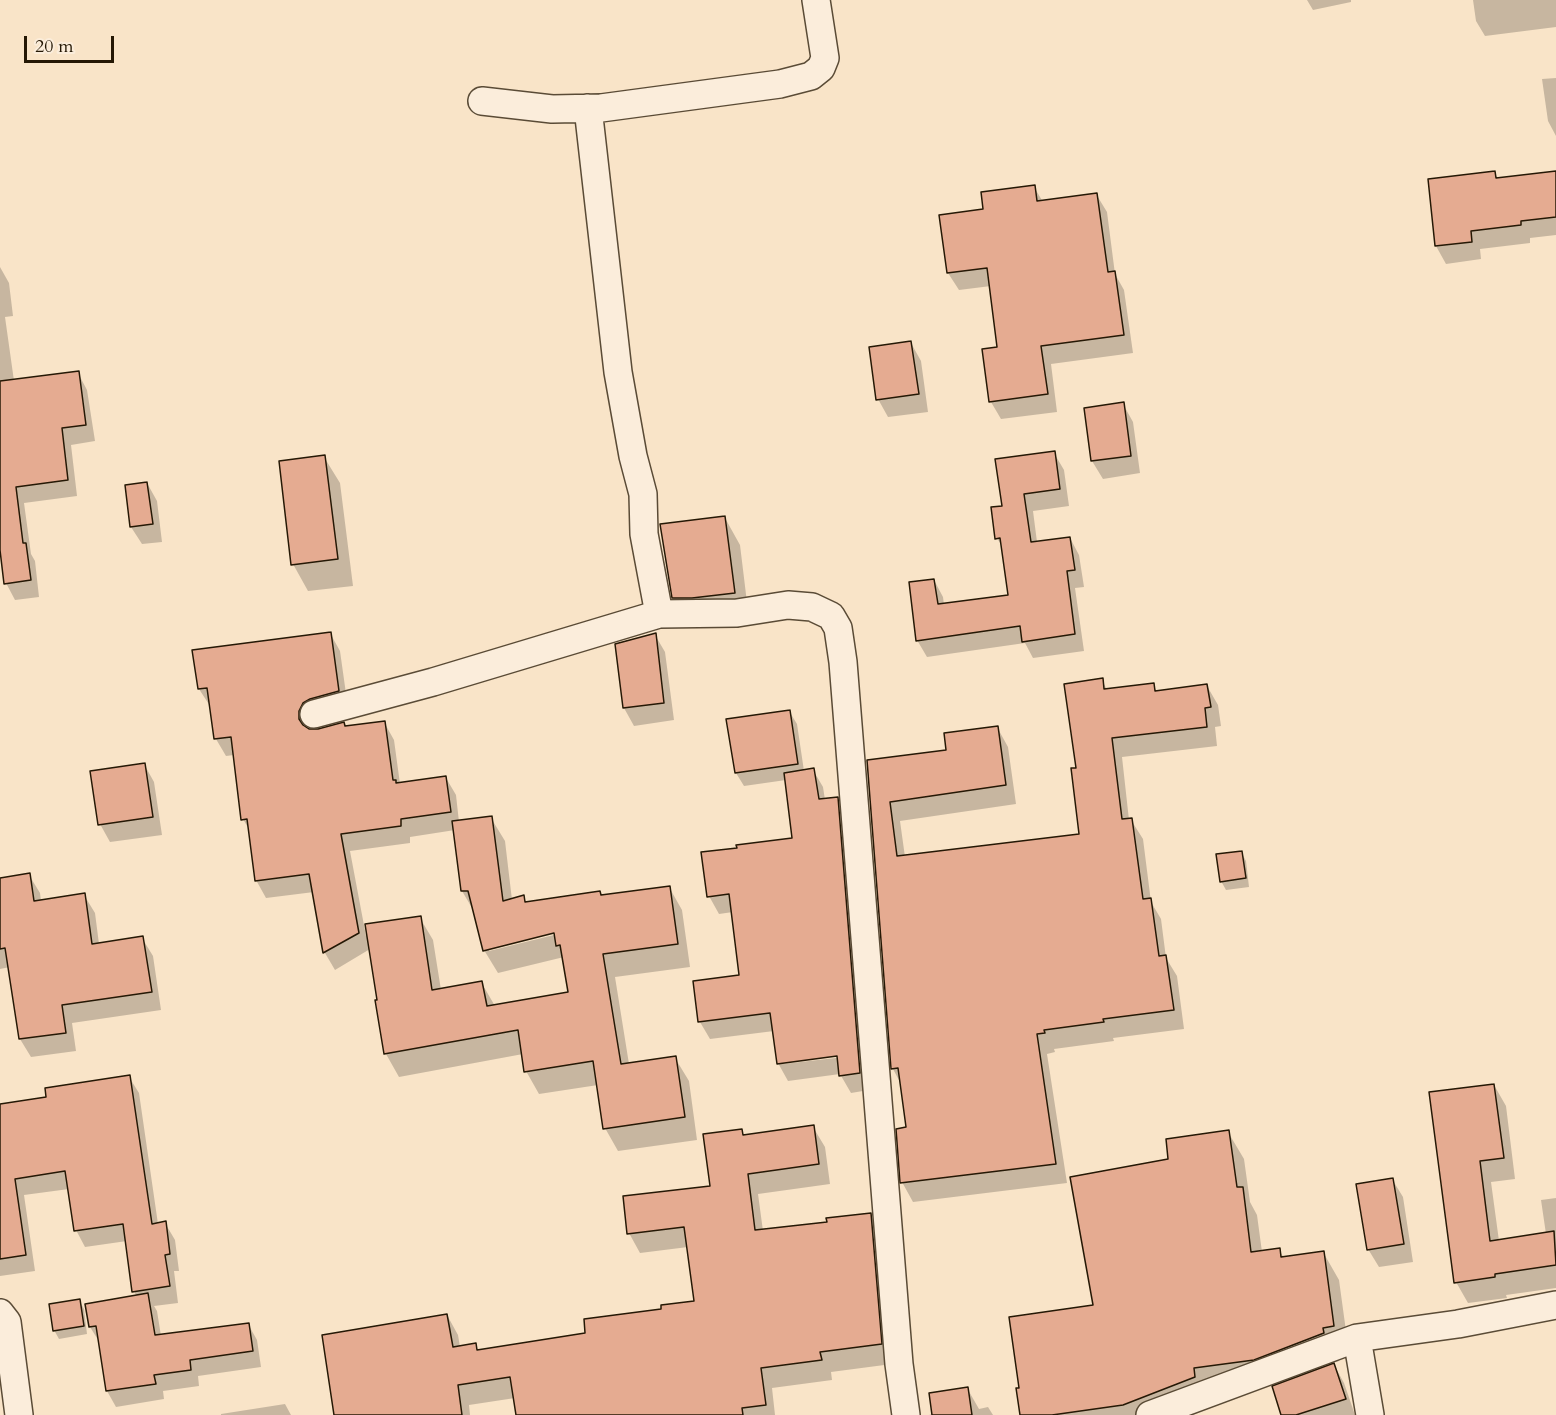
<!DOCTYPE html>
<html>
<head>
<meta charset="utf-8">
<style>
  body { margin:0 }
  #map { position:relative; width:1556px; height:1415px; overflow:hidden; background:#f9e4c8; font-family:Cardo,serif }
  canvas { display:block }
  .scale { position:absolute; left:24px; top:36px; width:90px; height:27px; box-sizing:border-box; border:3px solid #251805; border-top:0; padding-left:8px; font-size:18px; line-height:21px; white-space:nowrap; color:#251805; -webkit-text-stroke:4px #fbeddb; paint-order:stroke }
</style>
</head>
<body>
<div id="map">
<canvas width="1556" height="1415"></canvas>
<div class="scale">20 m</div>
</div>
<script>
const g = document.querySelector('canvas').getContext('2d');
g.lineJoin = 'round';
function paint(path, color) {
  g.fillStyle = color;
  g.fill(path, 'evenodd');
}
function poly(rows) {
  const path = new Path2D();
  for (const r of rows) {
    path.moveTo(r[0], r[1]);
    for (let i = 2; i < r.length; i += 2) path.lineTo(r[i], r[i + 1]);
  }
  return path;
}
function stroke(path, color, width, dash) {
  g.strokeStyle = color;
  g.lineWidth = width;
  g.lineCap = dash ? 'butt' : 'round';
  g.setLineDash(dash || []);
  g.stroke(path);
}
const shadow = poly([
  [1307,0,1351,0,1351,2,1313,10],
  [1473,0,1556,0,1556,27,1485,36,1476,21],
  [1556,78,1556,136,1548,121,1542,79],
  [1494,172,1498,179,1556,173,1556,235,1530,238,1530,243,1480,249,1481,259,1446,264,1436,246,1430,180],
  [1034,187,1043,202,1096,194,1107,212,1115,274,1124,290,1133,353,1051,364,1057,412,1001,419,991,402,984,350,999,348,991,286,959,290,948,273,985,210],
  [0,267,9,283,13,316,5,317,14,381,78,373,87,390,95,441,71,445,77,496,24,503,31,554,35,561,39,597,15,600,6,583,2,553,0,553],
  [911,343,921,361,928,412,888,417,878,399],
  [1123,404,1133,422,1140,473,1103,479,1092,461],
  [1054,453,1064,470,1069,506,1033,511,1037,542,1070,538,1079,555,1084,587,1075,588,1084,651,1033,658,1025,643,927,657,917,640,934,580,943,597,944,605,1009,596,1003,548,997,538,1003,507],
  [324,457,340,483,353,586,308,591,293,564],
  [147,483,157,501,162,542,142,544,131,527],
  [725,518,740,545,749,619,689,625,673,598],
  [330,633,340,651,348,708,313,720,307,730,384,722,394,740,400,784,446,778,456,795,459,822,491,818,505,841,512,900,523,897,527,903,602,897,669,887,682,910,690,967,615,977,629,1064,675,1058,689,1081,697,1140,618,1151,605,1128,598,1085,539,1094,526,1071,523,1054,399,1077,386,1054,376,1002,378,1001,370,949,335,970,325,953,314,892,266,898,256,880,250,831,243,819,234,755,226,756,216,739,210,706,199,689],
  [455,830,462,891,475,913,484,950,498,973,564,957,570,994,495,1006,481,982,441,990,433,940,420,918,366,936,350,851,410,843,410,837],
  [561,930,562,933,489,951,489,948],
  [655,635,665,652,674,720,634,726,624,708],
  [1102,680,1107,690,1153,684,1157,692,1207,686,1218,705,1221,726,1215,727,1217,746,1122,757,1129,820,1131,820,1143,839,1151,902,1161,919,1166,958,1177,976,1184,1029,1113,1038,1114,1041,1054,1049,1055,1052,1047,1054,1067,1183,913,1202,902,1182,908,1129,901,1084,893,1069,868,762,948,751,997,727,1008,747,1016,804,900,821,905,857,1081,835,1077,769],
  [789,711,797,724,804,771,813,770,823,787,825,800,837,798,847,816,869,1090,851,1093,840,1074,788,1081,778,1063,774,1031,710,1039,700,1022,741,976,733,912,719,914,709,896,738,849,794,839,786,780,744,786,736,773],
  [844,1054,844,1057,783,1064,783,1061],
  [144,764,154,782,162,835,110,842,100,824],
  [1241,852,1246,861,1249,887,1226,890,1221,881],
  [29,875,40,893,41,901,84,895,95,913,99,944,142,938,153,956,161,1010,72,1023,76,1051,31,1057,20,1039,10,967,0,969,0,879],
  [129,1077,139,1093,158,1224,165,1223,175,1240,179,1271,174,1271,178,1303,154,1306,157,1311,161,1336,248,1324,257,1340,261,1367,198,1376,199,1386,163,1391,164,1399,116,1407,107,1391,100,1343,90,1327,137,1297,134,1291,127,1241,85,1247,76,1230,69,1189,24,1195,35,1271,0,1276,0,1106,48,1099],
  [1494,1085,1506,1106,1515,1179,1491,1182,1499,1241,1546,1234,1541,1200,1556,1198,1556,1288,1506,1295,1507,1298,1468,1303,1456,1282],
  [813,1127,825,1147,830,1184,758,1194,763,1231,828,1223,870,1214,882,1234,892,1364,831,1372,832,1380,772,1388,775,1415,517,1415,515,1398,469,1405,470,1415,350,1415,447,1315,458,1335,460,1347,475,1345,478,1351,587,1334,695,1302,688,1247,640,1253,629,1233,712,1187,741,1131,745,1137],
  [1228,1132,1244,1159,1250,1202,1257,1215,1262,1252,1279,1250,1284,1258,1323,1252,1339,1280,1349,1353,1337,1355,1339,1361,1333,1363,1344,1383,1355,1415,1283,1415,1273,1385,1208,1395,1183,1415,1021,1415,1095,1307,1170,1160],
  [1392,1179,1403,1197,1413,1262,1379,1267,1368,1249],
  [79,1300,84,1309,87,1334,59,1339,54,1330],
  [967,1388,979,1409,988,1407,993,1415,929,1415,933,1414],
  [285,1404,291,1415,221,1415,221,1414]
]);
const building = poly([
  [1495,171,1496,178,1556,171,1556,217,1521,221,1521,225,1471,231,1472,242,1435,246,1428,179,1495,171],
  [1035,185,1037,201,1097,193,1108,272,1115,271,1124,335,1041,346,1048,394,989,402,982,349,997,347,987,268,947,273,939,215,983,209,981,192,1035,185],
  [911,341,919,394,876,400,869,347,911,341],
  [79,371,86,425,62,428,68,480,16,487,23,543,26,543,31,580,4,584,0,550,0,381,79,371],
  [1124,402,1131,456,1091,461,1084,408,1124,402],
  [1055,451,1060,489,1024,494,1031,542,1070,537,1075,570,1067,571,1075,634,1022,642,1020,626,916,641,909,582,934,579,938,604,1008,595,1000,538,995,539,991,507,1002,506,995,459,1055,451],
  [325,455,338,559,291,565,279,461,325,455],
  [147,482,153,524,130,527,125,485,147,482],
  [725,516,735,593,692,598,672,598,660,524,725,516],
  [331,632,339,691,310,699,303,703,299,711,299,719,303,725,309,729,318,729,344,722,345,726,385,721,393,780,396,780,396,783,446,776,451,812,401,819,401,826,341,834,359,933,323,953,309,874,255,881,247,819,241,820,231,737,214,739,207,688,198,689,192,650,331,632],
  [656,633,664,703,623,708,615,644,656,633],
  [1103,678,1104,689,1154,683,1155,691,1207,684,1211,707,1205,708,1207,727,1112,738,1122,819,1132,818,1143,899,1151,898,1159,956,1166,955,1174,1010,1103,1019,1104,1022,1044,1030,1045,1033,1037,1034,1056,1164,900,1183,896,1129,906,1127,898,1068,891,1069,867,760,946,750,944,733,998,726,1006,785,890,802,897,856,1079,834,1071,768,1076,768,1064,684,1103,678],
  [790,710,798,764,735,773,726,719,790,710],
  [145,763,153,817,98,825,90,771,145,763],
  [814,768,819,799,838,797,860,1073,839,1076,837,1056,777,1064,770,1013,698,1022,693,981,739,975,729,894,707,897,701,852,737,848,736,845,792,838,784,773,814,768],
  [492,816,503,901,524,895,525,902,600,891,601,895,670,886,678,944,603,954,621,1064,676,1056,685,1117,603,1129,593,1061,524,1072,518,1030,384,1054,375,1000,377,1000,365,924,421,916,432,990,482,981,487,1006,568,992,560,945,556,946,554,933,483,951,468,891,461,891,452,821,492,816],
  [1242,851,1246,878,1220,882,1216,854,1242,851],
  [30,873,34,901,85,893,92,944,143,936,152,992,62,1005,66,1033,19,1039,5,948,0,949,0,878,30,873],
  [130,1075,152,1224,166,1221,170,1254,165,1255,170,1286,132,1292,123,1224,74,1231,65,1171,15,1179,26,1255,0,1259,0,1104,46,1097,45,1088,130,1075],
  [1494,1084,1504,1158,1480,1161,1490,1241,1554,1231,1556,1265,1495,1274,1495,1277,1454,1283,1429,1092,1494,1084],
  [814,1125,819,1164,748,1174,755,1230,827,1222,826,1218,871,1213,882,1344,820,1352,822,1360,761,1368,766,1405,742,1408,743,1415,516,1415,510,1377,458,1385,462,1415,334,1415,322,1335,447,1314,453,1347,476,1343,477,1350,585,1333,584,1319,661,1309,661,1305,694,1301,684,1227,627,1234,623,1196,710,1186,703,1134,742,1129,743,1135,814,1125],
  [1229,1130,1237,1187,1243,1187,1251,1252,1280,1248,1281,1257,1324,1251,1334,1326,1323,1328,1324,1333,1254,1360,1194,1368,1195,1377,1123,1405,1052,1415,1020,1415,1016,1388,1019,1388,1009,1317,1093,1305,1070,1177,1168,1159,1166,1139,1229,1130],
  [1393,1178,1404,1244,1367,1250,1356,1184,1393,1178],
  [148,1293,155,1335,249,1323,253,1351,190,1360,191,1370,154,1375,156,1384,106,1391,96,1326,89,1327,85,1304,148,1293],
  [80,1299,84,1326,53,1331,49,1304,80,1299],
  [1334,1363,1346,1399,1296,1415,1281,1415,1272,1386,1334,1363],
  [968,1387,972,1415,932,1415,929,1393,968,1387]
]);
const minor = poly([
  [482,101,552,109,601,108,780,84,811,76,821,68,825,58,816,0],
  [588,108,618,372,633,456,643,494,644,534,659,614],
  [314,714,433,682,659,614,737,613,788,605,812,607,831,616,838,628,843,662,899,1364,906,1415],
  [0,1313,7,1322,19,1415],
  [1357,1338,1370,1415],
  [1150,1415,1357,1338,1458,1324,1556,1305]
]);
paint(shadow, '#0003');
paint(building, '#e5ab91');
stroke(building, '#251805', 1.5);
stroke(minor, '#5a4b36', 30);
stroke(minor, '#fbeddb', 27);
</script>
</body>
</html>
